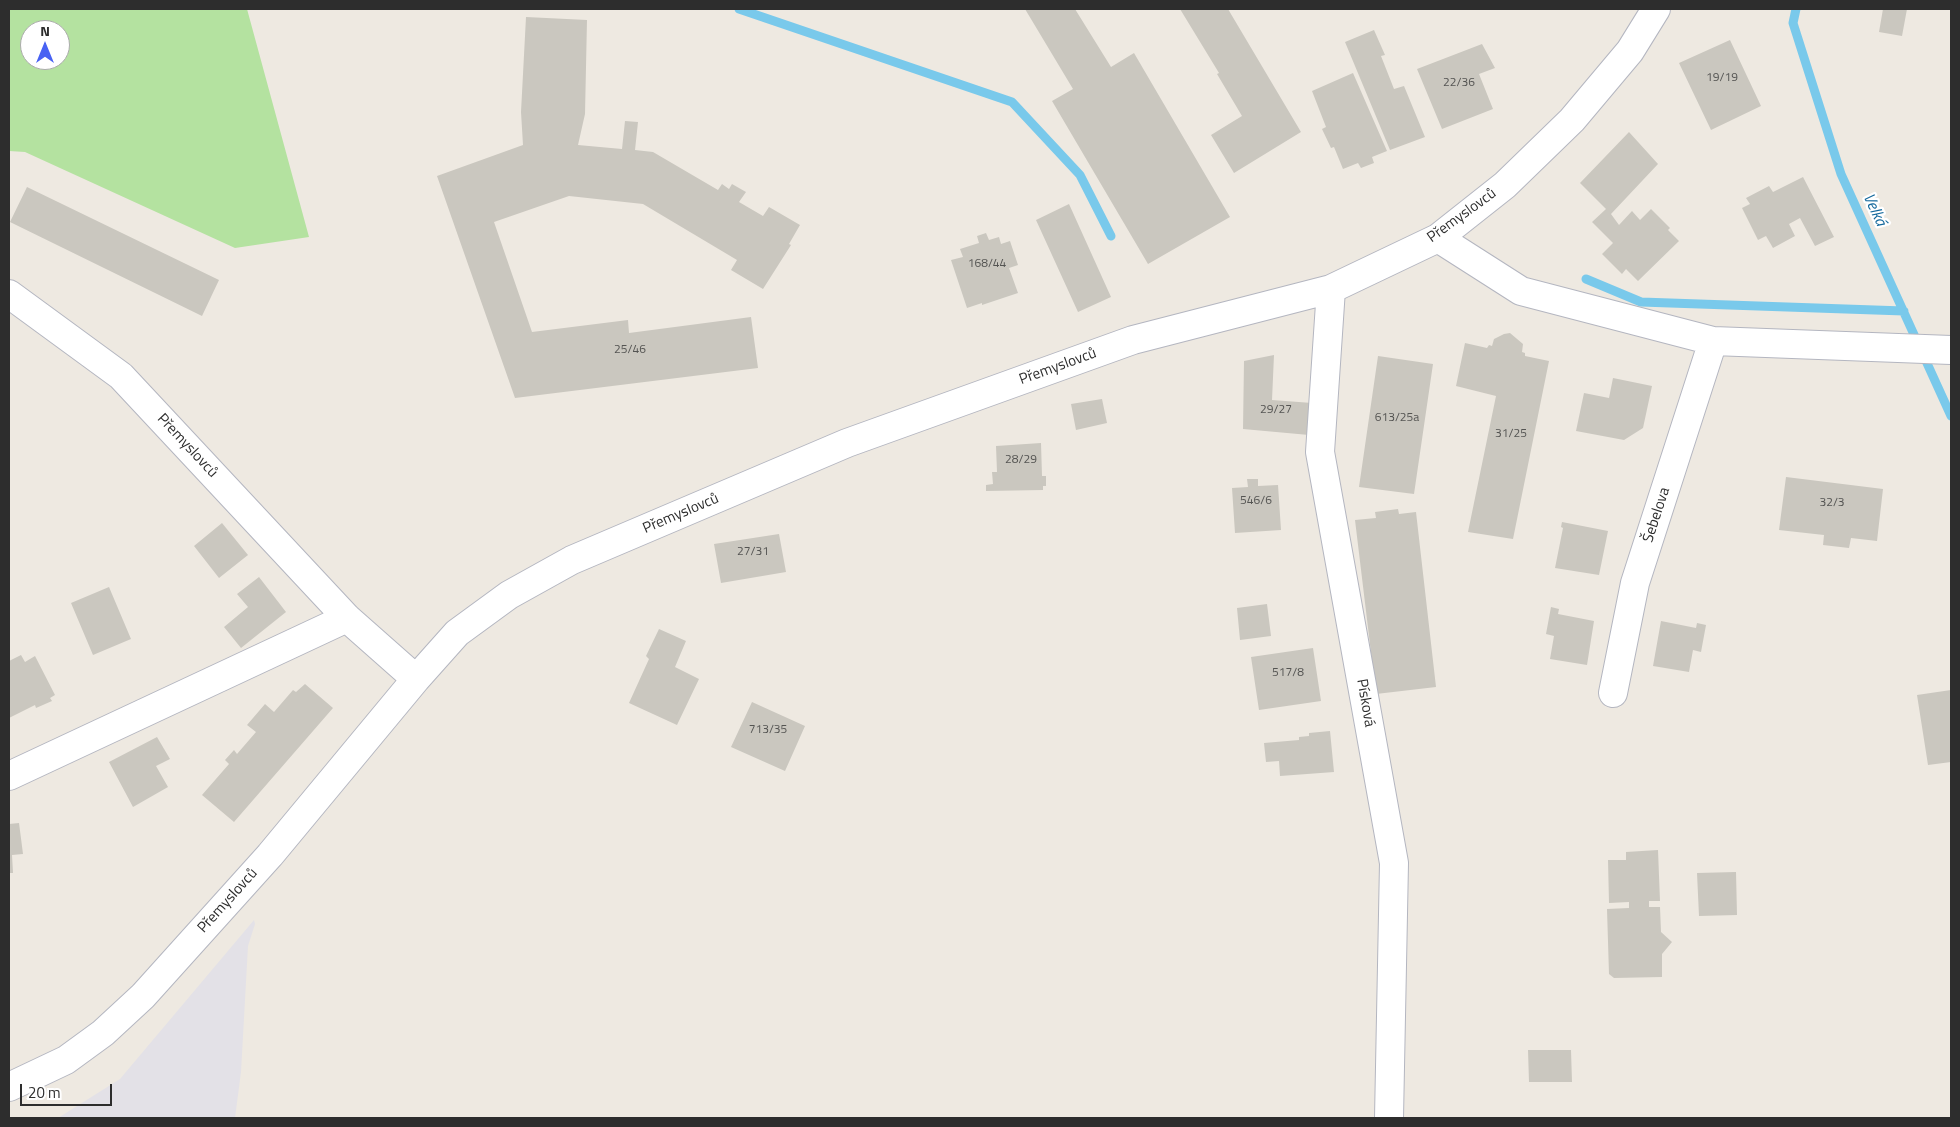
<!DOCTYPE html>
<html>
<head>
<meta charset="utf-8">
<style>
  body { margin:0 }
  #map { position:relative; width:1960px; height:1127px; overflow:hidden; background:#eee9e1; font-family:"Titillium Web",sans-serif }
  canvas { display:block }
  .frame { position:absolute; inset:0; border:10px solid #2d2d2d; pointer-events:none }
  .north { position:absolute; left:20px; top:20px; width:50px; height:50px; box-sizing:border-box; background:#fff; border:1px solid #ababab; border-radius:50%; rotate:0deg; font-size:14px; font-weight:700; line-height:20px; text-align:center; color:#2d2d2d }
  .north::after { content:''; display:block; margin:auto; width:18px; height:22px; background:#4862f3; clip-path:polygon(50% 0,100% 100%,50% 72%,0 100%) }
  .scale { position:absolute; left:20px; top:1084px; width:92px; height:22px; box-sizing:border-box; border:2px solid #2d2d2d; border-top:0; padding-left:6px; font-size:15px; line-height:18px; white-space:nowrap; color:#2d2d2d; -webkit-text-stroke:4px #fff; paint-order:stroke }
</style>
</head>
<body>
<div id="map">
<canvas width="1960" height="1127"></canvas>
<div class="frame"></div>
<div class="north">N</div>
<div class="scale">20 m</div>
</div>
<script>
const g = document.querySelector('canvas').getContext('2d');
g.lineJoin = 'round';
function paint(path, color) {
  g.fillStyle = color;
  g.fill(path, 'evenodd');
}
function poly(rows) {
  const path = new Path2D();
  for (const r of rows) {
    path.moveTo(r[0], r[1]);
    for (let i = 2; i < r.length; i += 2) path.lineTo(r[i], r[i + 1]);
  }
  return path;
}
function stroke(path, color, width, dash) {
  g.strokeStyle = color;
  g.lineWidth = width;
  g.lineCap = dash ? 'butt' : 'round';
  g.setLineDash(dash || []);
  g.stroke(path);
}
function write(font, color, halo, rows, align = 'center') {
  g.font = font + ' "Titillium Web",sans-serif';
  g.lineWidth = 4.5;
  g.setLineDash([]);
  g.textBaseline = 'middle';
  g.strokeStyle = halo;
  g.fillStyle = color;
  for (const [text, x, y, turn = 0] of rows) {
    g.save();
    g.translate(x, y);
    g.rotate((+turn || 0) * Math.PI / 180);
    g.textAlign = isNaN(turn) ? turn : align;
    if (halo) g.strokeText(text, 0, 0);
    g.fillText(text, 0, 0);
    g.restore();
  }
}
const industrial = poly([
  [254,920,255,924,248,946,241,1072,235,1118,58,1118,120,1079]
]);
const green = poly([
  [9,9,247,9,309,237,235,248,25,152,9,151],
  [30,30,60,30,60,60,30,60]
]);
const stream = poly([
  [739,9,1012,102,1080,175,1111,236],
  [1796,9,1793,23,1841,174,1951,416],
  [1586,279,1641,302,1904,311]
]);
const building = poly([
  [1025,9,1075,9,1111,67,1134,53,1230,217,1148,264,1052,101,1073,89],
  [1180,9,1228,9,1301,132,1234,173,1211,135,1242,116,1217,74,1219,73],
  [1883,9,1907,9,1902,36,1879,32],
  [526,17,587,20,585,114,578,145,622,149,625,121,638,122,635,150,653,152,718,190,722,184,729,189,732,184,746,192,739,202,763,216,769,207,800,225,789,244,791,245,763,289,731,270,737,260,643,204,569,196,494,222,532,332,628,320,629,333,751,317,758,368,515,398,437,176,523,145,521,112],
  [1374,30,1385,55,1381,56,1394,89,1404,86,1425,137,1390,150,1345,42],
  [1730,40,1761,106,1711,130,1679,63],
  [1482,44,1495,68,1479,74,1493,109,1442,129,1417,69],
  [1353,73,1387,151,1372,157,1374,163,1361,168,1358,163,1343,169,1334,147,1331,148,1322,129,1326,127,1312,91],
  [1629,132,1658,164,1611,214,1619,225,1632,211,1640,220,1651,209,1670,228,1668,230,1679,241,1638,281,1626,269,1622,274,1602,254,1613,243,1592,222,1606,209,1580,183],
  [1803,177,1834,237,1815,246,1800,218,1789,224,1795,236,1773,248,1766,236,1758,240,1742,208,1750,204,1746,198,1769,186,1773,192],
  [27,187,219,280,202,316,10,222],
  [1069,204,1111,297,1078,312,1036,220],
  [986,233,989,240,999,237,1001,244,1010,241,1018,265,1009,268,1018,293,982,305,982,303,967,308,951,260,963,257,960,249,979,243,977,236],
  [1510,333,1523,344,1522,352,1525,353,1525,356,1549,361,1513,539,1468,532,1496,396,1456,386,1465,343,1487,348,1489,345,1492,346,1494,339,1504,334],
  [1274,355,1272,400,1312,403,1309,435,1243,429,1244,361],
  [1378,356,1433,364,1414,494,1359,487],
  [1613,378,1652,386,1643,428,1624,440,1576,431,1584,393,1609,398],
  [1102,399,1107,423,1076,430,1071,404],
  [1041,443,1042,476,1046,476,1046,486,1043,486,1043,490,986,491,986,485,993,484,992,472,997,472,996,446],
  [1786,477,1883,489,1877,541,1851,538,1849,548,1823,545,1824,535,1779,530],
  [1247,479,1258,479,1258,486,1278,485,1281,530,1235,533,1232,488,1248,487],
  [1398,509,1399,514,1416,512,1436,687,1376,694,1355,520,1376,518,1375,512],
  [1562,522,1608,531,1599,575,1555,568,1563,528,1561,527],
  [222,523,248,555,219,578,194,546],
  [779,534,786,572,721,583,714,544],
  [259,577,286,612,241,648,224,627,248,607,237,594],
  [109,587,131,639,93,655,71,603],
  [1267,604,1271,636,1240,640,1237,608],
  [1551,607,1559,609,1558,614,1594,621,1587,665,1550,659,1554,636,1546,634],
  [1661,621,1696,628,1697,623,1706,625,1701,652,1693,650,1689,672,1653,666],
  [659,629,686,641,675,667,699,679,677,725,629,703,649,659,646,656],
  [1313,648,1321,701,1259,710,1251,657],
  [21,655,25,662,35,656,55,695,50,698,52,701,36,708,35,705,9,718,9,661],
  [305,684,333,708,234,822,202,795,229,764,225,760,234,750,237,754,256,732,247,725,265,704,274,712,293,690,296,692],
  [1951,690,1951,762,1928,765,1917,695],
  [752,702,805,726,785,771,731,747],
  [1330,731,1334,772,1280,776,1279,761,1266,762,1264,743,1299,740,1299,737,1309,736,1309,733],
  [157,737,170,759,156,766,168,787,133,807,109,762],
  [19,823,23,854,12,855,13,873,9,873,9,824],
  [1658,850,1660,901,1649,901,1649,907,1660,907,1661,932,1672,942,1662,954,1662,977,1614,978,1609,974,1607,909,1629,908,1629,902,1609,903,1608,860,1626,860,1626,852],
  [1736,872,1737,915,1699,916,1697,873],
  [1528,1050,1571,1050,1572,1082,1529,1082]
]);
const minor = poly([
  [1438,238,1521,291,1713,341,1951,350],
  [1331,289,1320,452,1394,863,1389,1118],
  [9,294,121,376,347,618,416,679],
  [1613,693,1635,583,1713,341],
  [9,776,347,618],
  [9,1087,66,1060,103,1033,143,996,270,855,416,679,457,633,509,595,572,560,847,443,1133,340,1331,289,1438,238,1505,185,1572,120,1630,51,1656,9]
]);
const numberNames = [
  ["19/19",1722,78],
  ["22/36",1459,83],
  ["168/44",987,264],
  ["25/46",630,350],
  ["29/27",1276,410],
  ["613/25a",1397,418],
  ["31/25",1511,434],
  ["28/29",1021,460],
  ["546/6",1256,501],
  ["32/3",1832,503],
  ["27/31",753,552],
  ["517/8",1288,673],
  ["713/35",768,730]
];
const streetNames = [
  ["Přemyslovců",1462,216,-36],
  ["Přemyslovců",1058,367,-20],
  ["Přemyslovců",187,446,47],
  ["Přemyslovců",681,514,-23],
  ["Šebelova",1657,515,-72],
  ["Písková",1365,703,80],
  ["Přemyslovců",228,901,-48]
];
const waterNames = [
  ["Velká",1874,210,65]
];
paint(industrial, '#e3e1e7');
paint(green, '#b4e2a0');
stroke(stream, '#79c9eb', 9);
paint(building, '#cac7bf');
stroke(minor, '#b4b6c0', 30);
stroke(minor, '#fff', 28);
write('12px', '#545452', null, numberNames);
write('15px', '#2d2d2d', '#fff', streetNames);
write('italic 16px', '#13689c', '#fff', waterNames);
</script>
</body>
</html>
